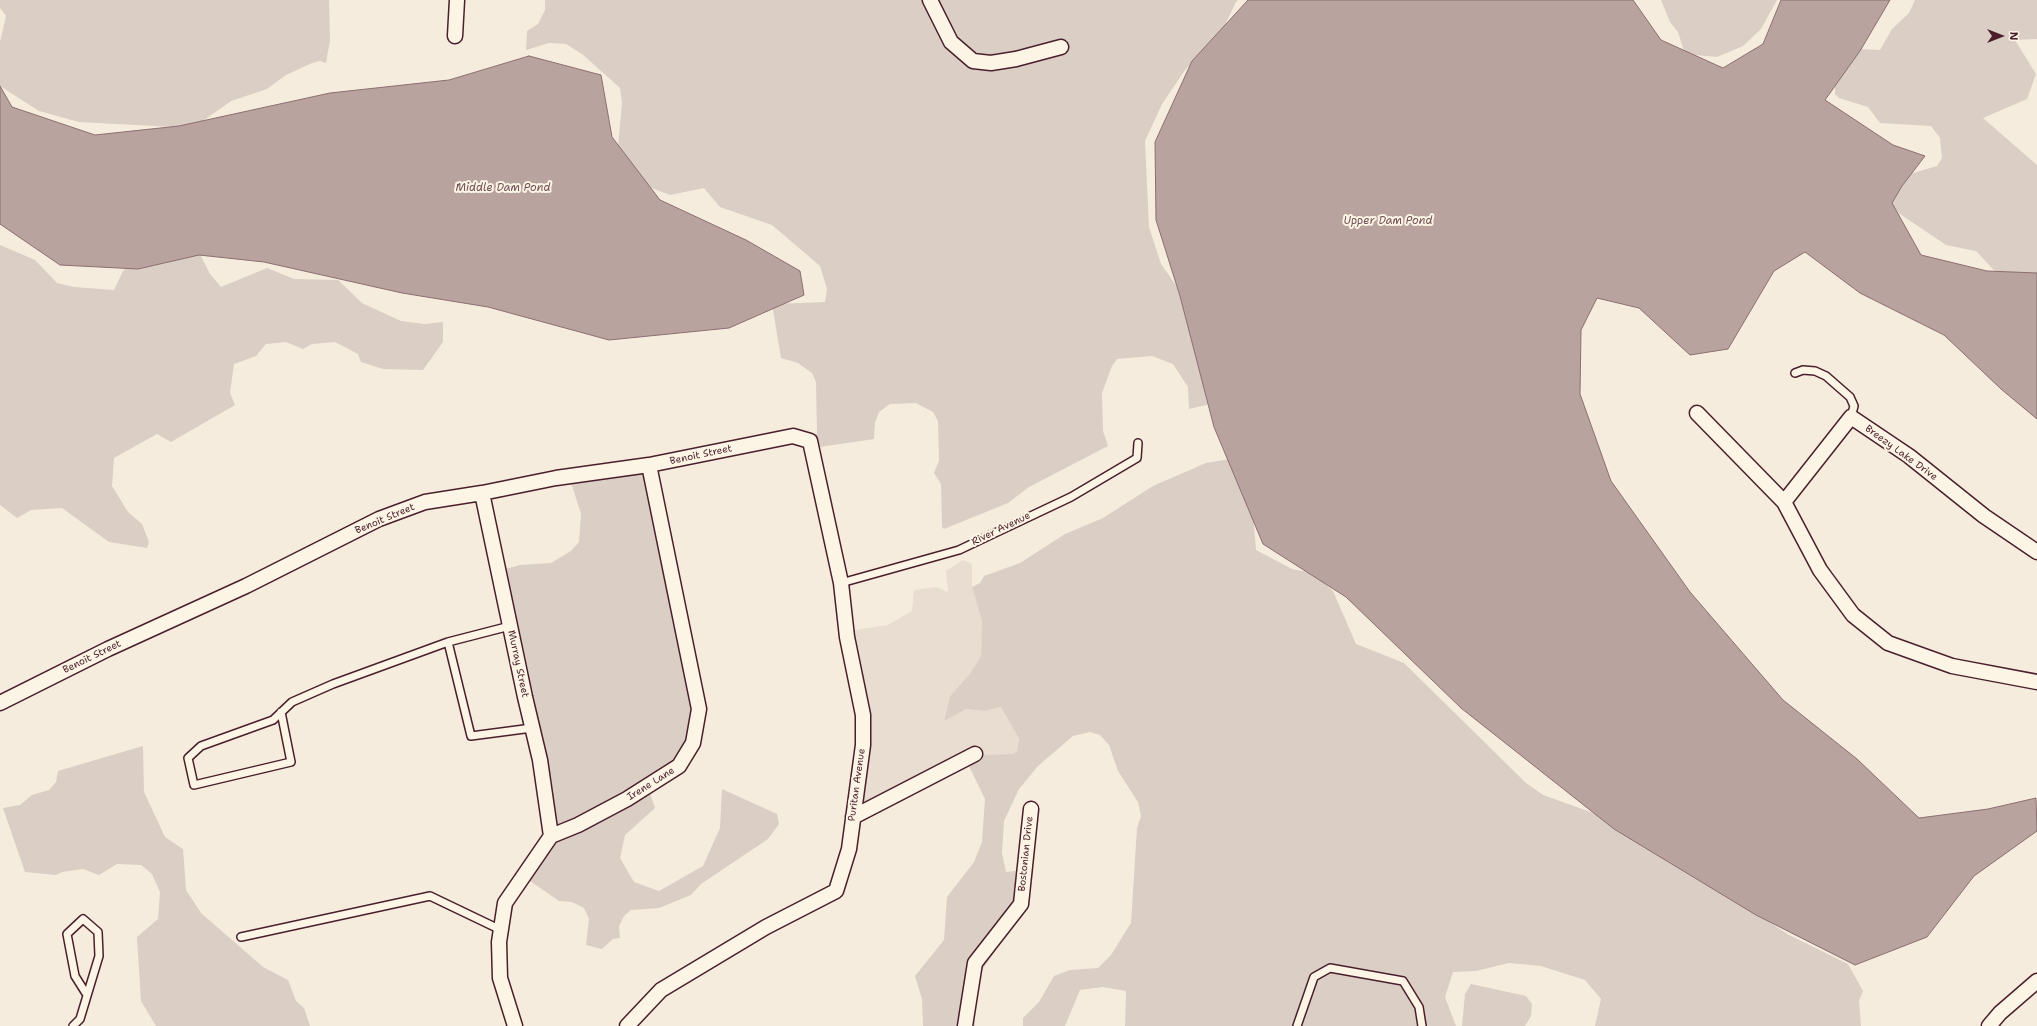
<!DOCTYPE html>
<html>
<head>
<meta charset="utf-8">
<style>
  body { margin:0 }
  #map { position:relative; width:2037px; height:1026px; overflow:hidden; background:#f5ecde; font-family:"Shantell Sans",sans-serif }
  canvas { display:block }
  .north { position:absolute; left:1981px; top:16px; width:40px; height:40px; -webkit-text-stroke:3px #fcf5e5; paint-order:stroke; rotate:90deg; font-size:11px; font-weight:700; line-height:16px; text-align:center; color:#4a1f2b }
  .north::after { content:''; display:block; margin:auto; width:14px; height:18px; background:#4a1f2b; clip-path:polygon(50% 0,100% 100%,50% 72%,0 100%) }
</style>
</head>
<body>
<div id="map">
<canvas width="2037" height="1026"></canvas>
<div class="north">N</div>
</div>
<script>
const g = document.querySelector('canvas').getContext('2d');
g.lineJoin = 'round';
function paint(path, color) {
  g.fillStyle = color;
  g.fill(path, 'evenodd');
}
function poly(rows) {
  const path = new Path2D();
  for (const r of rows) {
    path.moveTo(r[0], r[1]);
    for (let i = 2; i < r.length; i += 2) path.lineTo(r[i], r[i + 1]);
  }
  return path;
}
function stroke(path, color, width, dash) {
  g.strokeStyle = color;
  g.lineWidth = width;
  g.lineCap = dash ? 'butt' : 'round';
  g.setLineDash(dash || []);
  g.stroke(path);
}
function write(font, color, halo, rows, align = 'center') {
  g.font = font + ' "Shantell Sans",sans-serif';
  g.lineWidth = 4;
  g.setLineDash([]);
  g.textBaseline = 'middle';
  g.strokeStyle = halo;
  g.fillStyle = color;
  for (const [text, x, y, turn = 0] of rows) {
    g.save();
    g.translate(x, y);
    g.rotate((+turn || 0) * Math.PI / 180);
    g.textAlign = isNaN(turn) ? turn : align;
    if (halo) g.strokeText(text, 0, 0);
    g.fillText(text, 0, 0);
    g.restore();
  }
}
const built = poly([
  [963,560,972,564,972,587,982,621,981,656,969,675,950,696,944,720,966,709,985,711,1001,707,1019,739,1017,751,1013,754,976,755,856,813,865,747,849,631,888,625,912,611,914,590,936,587,948,592,946,571]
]);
const green = poly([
  [0,0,329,0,330,40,326,63,320,61,312,63,286,75,267,89,231,101,193,128,79,122,39,111,0,86,0,42,6,16,0,8],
  [545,0,1238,0,1236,2,1219,37,1185,70,1162,104,1145,141,1149,227,1161,264,1196,314,1215,403,1189,409,1188,387,1173,364,1152,356,1117,359,1112,366,1102,393,1103,431,1108,446,1029,487,1008,503,944,529,942,527,941,484,934,473,939,461,938,421,933,412,916,403,890,404,879,412,875,423,874,439,813,448,813,440,817,433,816,382,812,373,798,363,781,358,772,304,825,302,827,289,820,266,772,225,720,207,704,188,670,195,620,176,617,157,622,103,620,88,582,54,566,44,549,43,526,50,527,31,538,24,545,10],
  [1661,0,1777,0,1761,29,1743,46,1717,57,1685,54,1678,32,1670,22],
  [1915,0,2037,0,2037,39,2015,40,2036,74,2027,99,1983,118,2037,165,2037,276,2005,282,1976,251,1946,245,1900,214,1886,201,1893,179,1937,166,1942,158,1940,138,1931,126,1880,123,1868,107,1839,98,1835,94,1835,67,1858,49,1880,50,1892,29,1909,13],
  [0,245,35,260,57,283,74,287,114,290,123,271,131,262,200,254,210,274,221,287,267,268,294,279,338,280,362,303,401,321,424,324,443,322,443,342,423,370,383,369,361,362,358,354,335,342,312,344,303,349,286,342,266,344,256,356,234,364,230,393,235,405,171,442,157,434,114,458,112,486,128,512,142,524,149,542,147,548,109,542,62,508,31,510,17,518,0,505],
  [1236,458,1251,489,1256,550,1292,569,1313,573,1333,591,1356,644,1404,663,1526,783,1543,795,1599,815,1629,831,1789,935,1848,964,1863,991,1859,1001,1861,1026,1595,1026,1601,999,1585,980,1541,966,1509,963,1476,971,1453,972,1445,997,1456,1026,1125,1026,1126,991,1103,987,1080,990,1065,1026,1023,1026,1023,1018,1039,1002,1054,976,1070,970,1098,968,1111,955,1131,923,1137,828,1141,816,1138,802,1118,771,1109,745,1100,735,1090,732,1073,736,1038,766,1019,789,1004,821,1002,853,1006,872,1016,871,1012,917,995,951,976,979,974,992,975,1026,923,1026,922,999,915,976,944,940,947,897,974,862,982,842,985,799,967,762,976,755,1013,754,1017,751,1019,739,1001,707,985,711,966,709,944,721,950,696,969,675,981,656,982,621,972,587,980,583,984,576,1020,563,1065,534,1103,518,1153,486,1206,463],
  [651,468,691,657,693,746,648,788,655,808,625,835,620,858,634,882,659,891,703,866,720,828,722,789,777,814,779,824,768,839,701,884,691,895,659,908,631,910,624,916,619,926,620,938,613,939,602,949,586,945,589,919,584,908,572,902,559,901,527,879,553,835,502,570,520,565,551,563,571,551,579,542,581,514,570,479],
  [143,746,144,792,165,837,183,849,186,890,201,913,263,967,288,980,296,1001,304,1008,310,1026,156,1026,141,1001,137,937,158,919,160,892,152,874,141,865,117,864,99,875,83,869,62,872,56,875,25,872,3,808,20,805,32,795,49,790,56,782,58,771],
  [1471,984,1526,996,1532,1004,1531,1016,1525,1026,1462,1026,1465,994]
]);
const water = poly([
  [1248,0,1633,0,1661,40,1723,68,1763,44,1781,0,1890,0,1860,51,1825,100,1893,145,1925,156,1902,186,1892,203,1921,255,1987,271,2037,273,2037,419,2001,389,1944,335,1860,293,1805,252,1774,271,1728,349,1690,355,1639,308,1597,298,1581,330,1580,394,1611,481,1690,592,1783,700,1857,759,1919,818,1988,809,2036,798,2037,831,1974,876,1927,937,1855,965,1756,915,1614,829,1461,708,1346,597,1263,544,1214,427,1180,296,1156,220,1155,142,1192,61,1248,0],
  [529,56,601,75,612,137,660,200,746,240,800,271,804,295,729,328,609,340,488,307,402,293,264,262,199,255,138,269,60,265,0,224,0,86,12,107,95,135,179,126,330,93,449,80,529,56]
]);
const lane = poly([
  [1795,373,1803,370,1815,371,1826,376,1850,397,1854,406,1851,417],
  [841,583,959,550,1071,497,1137,458,1138,443],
  [448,642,510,626],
  [281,712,291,762,194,785,188,758,201,746,273,720,292,702,333,684,448,642,471,736,532,728],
  [241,937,430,896,501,930],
  [73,1026,80,1019,99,956,98,932,83,919,67,934,75,976,87,995],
  [1297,1026,1314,977,1330,968,1403,981,1419,1007,1422,1026]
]);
const street = poly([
  [930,0,951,42,973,61,991,63,1016,59,1061,47],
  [455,36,457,0],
  [1697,413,1784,502],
  [482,493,525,697,540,760,551,836],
  [2037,552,1984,516,1909,456,1851,417,1784,502,1820,570,1853,615,1888,643,1952,666,2037,682],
  [0,703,108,649,246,586,379,519,425,502,482,493,556,478,649,465,793,436,810,441,841,583,847,637,863,715,863,745,849,849,836,891,766,927,661,990,627,1026],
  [853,817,975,754],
  [515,1026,500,978,499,942,505,903,551,836,578,825,627,799,679,766,693,743,699,709,649,465],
  [965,1026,975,963,1021,904,1031,809],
  [1989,1026,2000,1013,2037,981]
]);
const streetNames = [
  ["Breezy Lake Drive",1901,453,36],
  ["Benoit Street",701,455,-12],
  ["Benoit Street",385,519,-23],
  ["River Avenue",1001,529,-26],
  ["Benoit Street",92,657,-26],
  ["Murray Street",518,664,78],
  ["Irene Lane",651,784,-32],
  ["Puritan Avenue",857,785,-82],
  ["Bostonian Drive",1026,854,-84]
];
const waterNames = [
  ["Middle Dam Pond",503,188],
  ["Upper Dam Pond",1388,221]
];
paint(built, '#e8ddd0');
paint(green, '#dbcec4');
paint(water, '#b8a39e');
stroke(water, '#8c6e70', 1);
stroke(lane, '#4a1f2b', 10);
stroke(street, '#4a1f2b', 17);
stroke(lane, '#fcf5e5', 7);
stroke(street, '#fcf5e5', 14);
write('10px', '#4a1f2b', '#fcf5e5', streetNames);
write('italic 11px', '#704d53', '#fcf5e5', waterNames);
</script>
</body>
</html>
